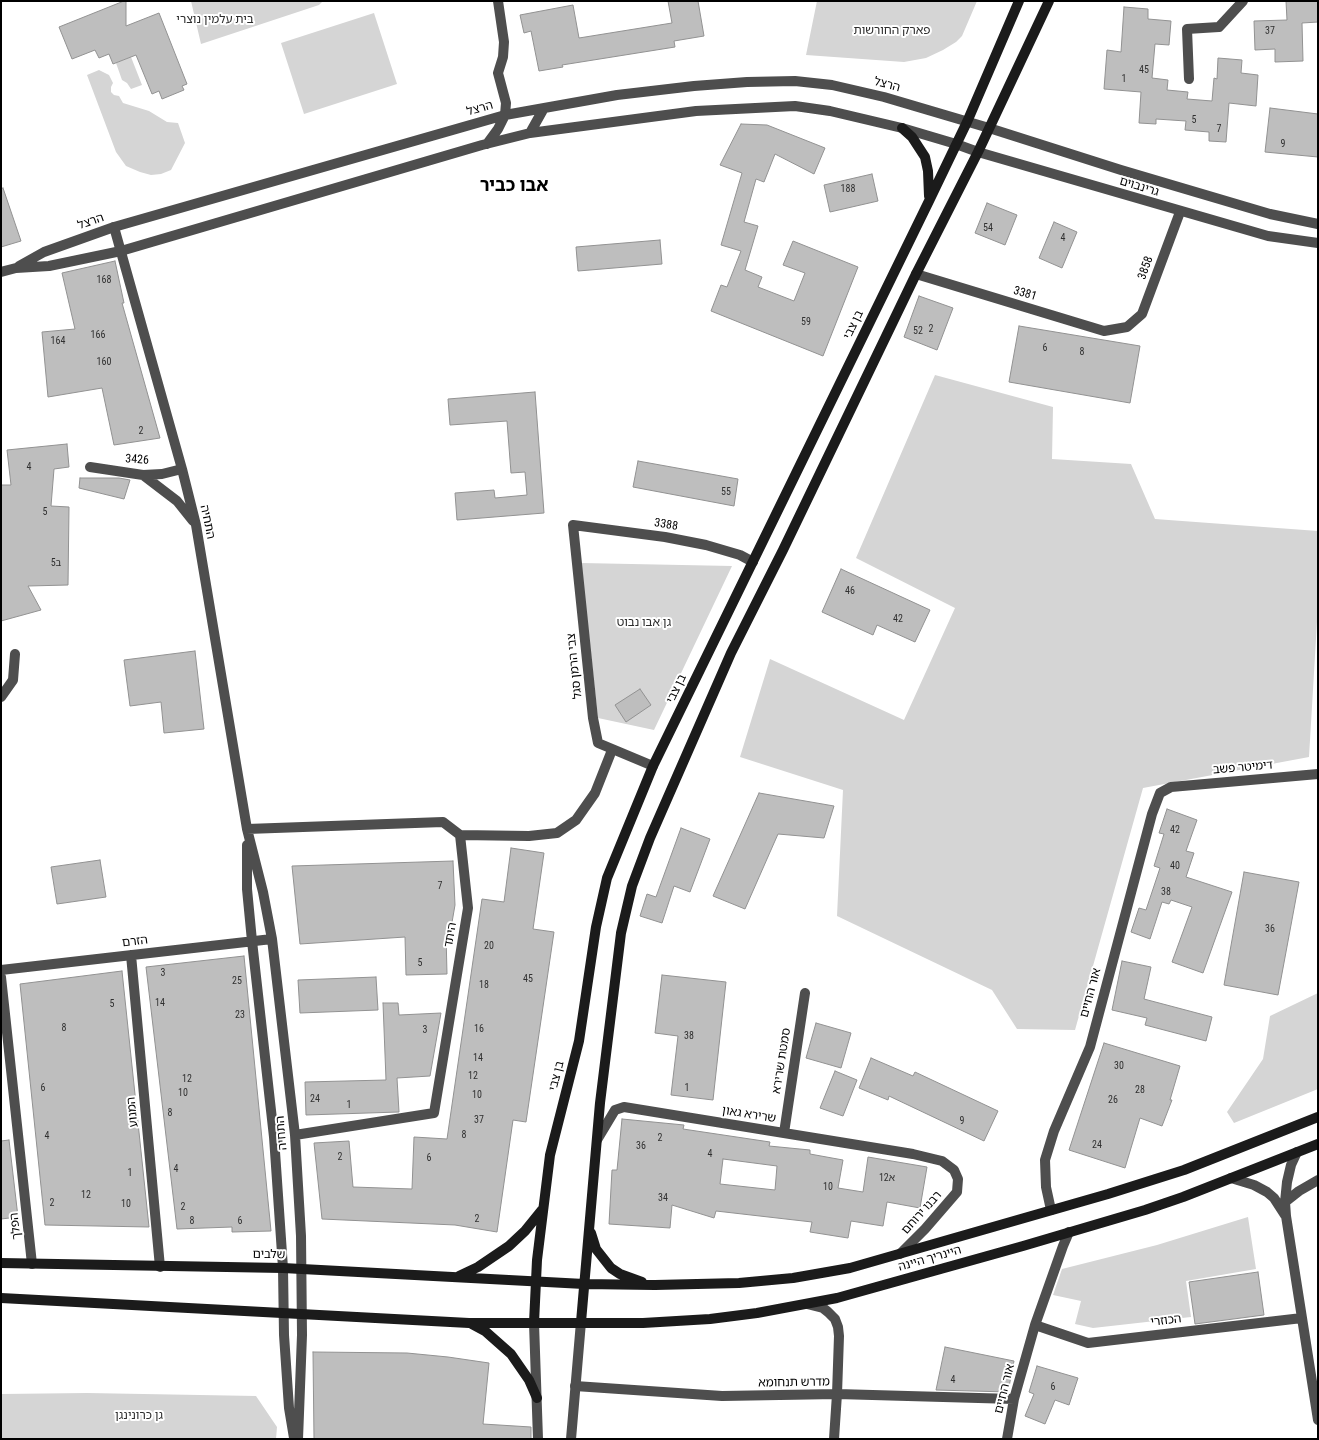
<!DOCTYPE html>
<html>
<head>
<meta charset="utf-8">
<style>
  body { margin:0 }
  #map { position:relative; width:1319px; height:1440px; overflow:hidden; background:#fff; font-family:"Roboto Condensed",sans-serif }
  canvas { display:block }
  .frame { position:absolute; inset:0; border:2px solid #000; pointer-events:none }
</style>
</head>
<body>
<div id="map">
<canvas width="1319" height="1440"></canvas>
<div class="frame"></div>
</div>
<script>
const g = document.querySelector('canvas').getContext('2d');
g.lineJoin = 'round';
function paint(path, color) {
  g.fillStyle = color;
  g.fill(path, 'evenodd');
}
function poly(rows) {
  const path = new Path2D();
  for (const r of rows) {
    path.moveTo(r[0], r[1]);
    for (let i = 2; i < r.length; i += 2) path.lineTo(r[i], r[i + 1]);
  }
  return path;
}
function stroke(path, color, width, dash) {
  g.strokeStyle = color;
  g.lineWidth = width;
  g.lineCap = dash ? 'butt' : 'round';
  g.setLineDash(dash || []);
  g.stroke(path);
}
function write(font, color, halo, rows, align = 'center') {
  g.font = font + ' "Roboto Condensed","Noto Sans Hebrew",sans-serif';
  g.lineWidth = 4;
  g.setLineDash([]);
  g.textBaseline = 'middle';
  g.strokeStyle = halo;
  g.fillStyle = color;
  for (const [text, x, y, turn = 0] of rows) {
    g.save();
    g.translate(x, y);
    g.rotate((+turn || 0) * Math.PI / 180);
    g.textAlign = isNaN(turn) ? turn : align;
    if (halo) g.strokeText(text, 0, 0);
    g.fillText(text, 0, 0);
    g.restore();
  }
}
const green = poly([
  [191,1,323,1,319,5,201,44],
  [817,1,977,1,962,36,956,42,943,50,926,58,904,62,806,55],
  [374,13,397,84,304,114,281,43],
  [131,57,142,85,131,89,127,83,122,80,116,63],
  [99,70,109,75,113,83,111,87,111,92,114,95,119,96,123,103,149,111,167,122,178,123,185,143,171,170,161,174,151,175,140,172,126,166,116,152,87,75],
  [935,375,1053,407,1052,459,1131,464,1155,519,1318,531,1318,605,1309,757,1143,788,1075,1030,1017,1029,992,990,837,916,843,790,740,757,770,659,904,720,955,608,856,558],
  [581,563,732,566,654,730,598,718],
  [1318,993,1318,1089,1234,1123,1227,1112,1263,1059,1270,1016],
  [1248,1217,1256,1269,1186,1281,1191,1317,1093,1328,1075,1324,1081,1301,1053,1295,1062,1269,1157,1245],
  [87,1393,256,1396,277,1427,276,1439,1,1439,1,1394]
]);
const building = poly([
  [124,1,126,1,126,26,159,13,187,84,182,86,184,90,162,99,159,91,152,94,136,55,113,64,109,54,99,58,95,50,72,59,59,27,124,1],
  [668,1,698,1,704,36,674,41,675,47,562,65,563,67,539,71,531,31,524,33,520,15,573,5,579,38,672,23,668,1],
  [1286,1,1318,1,1318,22,1302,23,1303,61,1275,62,1275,49,1255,50,1254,21,1287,20,1286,1],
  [1124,7,1148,9,1148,19,1171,21,1169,45,1155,44,1152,78,1168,80,1167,90,1188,92,1187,99,1212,101,1214,78,1217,79,1218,58,1242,60,1241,73,1258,75,1256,106,1229,103,1226,142,1209,141,1209,132,1185,130,1186,121,1156,119,1156,124,1139,123,1141,92,1104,89,1107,50,1121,52,1124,7],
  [1270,108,1318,114,1318,157,1265,152,1270,108],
  [741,124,767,125,825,148,814,174,775,154,764,182,756,179,744,222,758,226,745,270,762,277,758,287,794,301,805,273,783,265,793,241,858,267,823,356,711,311,721,285,727,287,741,251,721,245,742,173,720,165,741,124],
  [872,174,878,201,830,212,824,185,872,174],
  [3,188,21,241,1,247,1,189,3,188],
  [987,203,1017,215,1005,245,975,233,987,203],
  [1054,222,1077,232,1062,268,1039,258,1054,222],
  [660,240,662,264,578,271,576,247,660,240],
  [115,261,124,303,122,303,160,438,114,445,102,388,48,397,42,332,75,329,62,273,115,261],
  [919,296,953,308,937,350,904,337,919,296],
  [1019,326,1140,346,1130,403,1009,382,1019,326],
  [535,392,544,513,457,520,455,493,494,490,495,498,527,495,525,472,511,473,507,421,450,425,448,399,535,392],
  [67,444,69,467,54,469,51,506,69,507,68,585,28,586,41,610,1,621,1,485,11,485,7,450,67,444],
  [638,461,738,479,734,506,633,487,638,461],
  [80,478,119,478,130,480,124,499,79,488,80,478],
  [841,569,930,610,915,642,877,625,873,635,822,612,841,569],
  [195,651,204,729,164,733,161,702,130,706,124,660,195,651],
  [640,689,651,705,626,722,615,705,640,689],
  [759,793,834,806,824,838,778,834,745,909,713,896,759,793],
  [1167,809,1197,820,1186,851,1194,853,1186,877,1232,892,1203,973,1172,962,1192,907,1171,900,1169,904,1162,902,1150,939,1131,932,1139,908,1146,910,1160,868,1154,866,1164,834,1159,833,1167,809],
  [681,828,710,839,690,892,674,886,662,923,640,916,647,894,656,897,681,828],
  [511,848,544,853,533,929,554,932,526,1122,513,1120,497,1232,455,1225,322,1219,314,1143,349,1141,353,1187,412,1189,414,1137,447,1139,482,899,504,902,511,848],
  [100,860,106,897,57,904,51,867,100,860],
  [453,861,455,905,450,934,446,934,447,974,406,975,405,937,300,944,292,866,453,861],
  [1244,872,1299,882,1278,995,1224,985,1244,872],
  [244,956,271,1231,232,1232,232,1227,177,1229,146,967,244,956],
  [1122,961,1151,967,1144,999,1212,1017,1206,1041,1145,1025,1147,1018,1112,1010,1122,961],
  [122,971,149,1227,45,1225,20,984,122,971],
  [662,975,726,982,713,1100,671,1095,678,1036,655,1033,662,975],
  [376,977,378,1010,300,1013,298,980,376,977],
  [383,1003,398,1003,399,1015,441,1013,430,1076,397,1078,399,1112,306,1115,305,1082,386,1080,383,1003],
  [816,1023,851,1033,841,1068,806,1058,816,1023],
  [1104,1043,1180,1066,1170,1100,1172,1100,1162,1126,1140,1118,1125,1168,1069,1150,1104,1043],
  [871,1058,913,1076,915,1072,998,1111,984,1141,889,1096,888,1100,859,1088,871,1058],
  [835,1071,857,1080,843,1116,820,1108,835,1071],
  [622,1119,684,1125,683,1129,770,1142,769,1146,810,1150,810,1154,843,1160,838,1188,863,1192,868,1157,927,1167,920,1208,887,1202,883,1226,851,1221,848,1238,810,1232,812,1222,716,1211,714,1218,672,1205,670,1228,609,1224,612,1170,617,1170,622,1119],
  [723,1159,777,1166,775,1190,720,1184,723,1159],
  [9,1140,18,1217,1,1219,1,1141,9,1140],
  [1258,1272,1264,1315,1195,1324,1189,1282,1258,1272],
  [945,1347,1014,1361,1008,1392,936,1390,945,1347],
  [313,1352,407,1353,448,1357,489,1363,483,1424,531,1427,531,1439,314,1439,313,1352],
  [1037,1366,1078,1378,1069,1405,1055,1400,1045,1424,1025,1416,1034,1394,1029,1392,1037,1366]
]);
const minor = poly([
  [498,1,504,42,503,57,498,73,506,103,505,115],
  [1189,79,1187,29,1219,27,1243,1],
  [114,227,182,469,196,525,247,829,263,892,272,939,295,1135,301,1236,302,1335,298,1439],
  [916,274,1104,331,1127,327,1142,314,1180,212],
  [90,467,143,475,162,474,182,469],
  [143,475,177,501,193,521],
  [1,697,13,680,15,654],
  [653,766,598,743,593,718,573,525,665,537,706,545,740,555,753,562],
  [247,829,443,822,460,835,468,908,434,1113,295,1135],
  [460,835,529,836,557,833,576,820,595,793,612,750],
  [247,845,247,889,252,941,274,1137,283,1268,284,1335,289,1408,294,1438],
  [131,955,160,1267],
  [1,970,272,939],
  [1,977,32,1264],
  [784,1133,805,993],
  [597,1140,615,1110,624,1107,913,1154,942,1161,954,1170,958,1179,957,1192,925,1229,900,1254],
  [1297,1152,1291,1165,1287,1182,1285,1202,1286,1216,1318,1420],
  [1231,1178,1254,1185,1267,1192,1274,1198,1285,1215],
  [1285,1202,1299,1191,1318,1180],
  [1051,1210,1046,1187,1045,1160,1054,1131,1090,1047,1152,814,1160,793,1171,787,1318,774],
  [807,1304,823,1308,828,1312,835,1319,838,1327,839,1336,837,1394,834,1439],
  [1035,1325,1088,1343,1302,1318],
  [575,1386,722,1396,837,1394,1014,1399],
  [1007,1439,1014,1399,1035,1325,1063,1246,1069,1232]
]);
const tertiary = poly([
  [530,133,544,108],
  [487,144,498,129,505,115],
  [19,266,44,252,114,227,505,115,617,95,694,86,747,82,795,81,832,85,884,97,989,128,1121,170,1270,214,1318,224],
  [1,272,16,268,49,266,121,251,482,145,530,133,696,111,795,106,830,111,902,128,956,144,978,152,1268,236,1318,243],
  [534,1323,538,1439],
  [571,1439,581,1322]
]);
const secondary = poly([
  [902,128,912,137,925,157,928,171,929,196],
  [591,1233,596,1249,611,1268,620,1274,642,1282],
  [1,1263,283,1268,584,1284,655,1285,739,1283,793,1278,850,1268,1108,1194,1184,1170,1318,1117],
  [459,1276,478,1267,509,1246,525,1231,542,1210],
  [1,1298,469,1323,643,1323,710,1319,757,1313,837,1298,1023,1246,1145,1210,1183,1197,1318,1144],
  [581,1322,600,1103,621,933,632,886,650,838,731,653,783,550,916,274,978,152,1049,1],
  [534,1323,537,1260,550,1155,579,1041,596,927,607,878,653,766,929,201,967,122,1019,1],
  [472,1324,485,1331,511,1354,529,1380,537,1398]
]);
const numberNames = [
  ["37",1270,31],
  ["45",1144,70],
  ["1",1124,79],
  ["5",1194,120],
  ["7",1219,129],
  ["9",1283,144],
  ["188",848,189],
  ["54",988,228],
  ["4",1063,238],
  ["168",104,280],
  ["59",806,322],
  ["2",931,329],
  ["52",918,331],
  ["166",98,335],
  ["164",58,341],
  ["6",1045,348],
  ["8",1082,352],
  ["160",104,362],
  ["2",141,431],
  ["4",29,467],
  ["55",726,492],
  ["5",45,512],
  ["5ב",56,563],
  ["46",850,591],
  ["42",898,619],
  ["42",1175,830],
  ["40",1175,866],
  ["7",440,886],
  ["38",1166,892],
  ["36",1270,929],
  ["20",489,946],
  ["5",420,963],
  ["3",163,973],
  ["45",528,979],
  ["25",237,981],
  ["18",484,985],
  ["14",160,1003],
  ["5",112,1004],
  ["23",240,1015],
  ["8",64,1028],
  ["16",479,1029],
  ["3",425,1030],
  ["38",689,1036],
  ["14",478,1058],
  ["30",1119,1066],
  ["12",473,1076],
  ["12",187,1079],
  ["6",43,1088],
  ["1",687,1088],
  ["28",1140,1090],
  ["10",183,1093],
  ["10",477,1095],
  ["24",315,1099],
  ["26",1113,1100],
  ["1",349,1105],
  ["8",170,1113],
  ["37",479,1120],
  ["9",962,1121],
  ["8",464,1135],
  ["4",47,1136],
  ["2",660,1138],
  ["24",1097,1145],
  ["36",641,1146],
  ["4",710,1154],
  ["2",340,1157],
  ["6",429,1158],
  ["4",176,1169],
  ["1",130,1173],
  ["12א",887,1178],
  ["10",828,1187],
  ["12",86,1195],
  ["34",663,1198],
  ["2",52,1203],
  ["10",126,1204],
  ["2",183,1207],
  ["2",477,1219],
  ["8",192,1221],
  ["6",240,1221],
  ["4",953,1380],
  ["6",1053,1387]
];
const parkNames = [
  ["בית עלמין נוצרי",215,20],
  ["פארק החורשות",892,31],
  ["גן אבו נבוט",644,623],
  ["גן כרונינגן",139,1416]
];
const streetNames = [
  ["הרצל",887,85,15],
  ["הרצל",480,109,-16],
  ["גרינבוים",1139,187,17],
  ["הרצל",91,222,-19],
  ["3858",1146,268,-70],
  ["3381",1025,294,17],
  ["בן צבי",854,325,-64],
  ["3426",137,460,4],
  ["התחיה",207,522,78],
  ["3388",666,525,9],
  ["צבי הרמן סגל",575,666,-96],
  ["בן צבי",677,689,-64],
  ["דימיטר פשב",1243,768,-5],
  ["היתד",451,935,-80],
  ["הזרם",135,942,-7],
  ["אור החיים",1091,993,-75],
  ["סמטת שרירא",782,1061,-81],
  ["בן צבי",557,1076,-76],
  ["המנוע",133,1112,-96],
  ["שרירא גאון",749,1115,9],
  ["התחיה",282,1133,-95],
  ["רבנו ירוחם",922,1213,-48],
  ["הפלך",16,1226,-96],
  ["שלבים",269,1255,1],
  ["היינריך היינה",930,1259,-16],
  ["הכוזרי",1166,1321,-7],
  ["מדרש תנחומא",794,1383,-1],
  ["אור החיים",1005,1389,-76]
];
const districtNames = [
  ["אבו כביר",514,186]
];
paint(green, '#d5d5d5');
paint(building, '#bebebe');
stroke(building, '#929292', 1);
stroke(minor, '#4e4e4e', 10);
stroke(tertiary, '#4e4e4e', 10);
stroke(secondary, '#1b1b1b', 10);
write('10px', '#303030', null, numberNames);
write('12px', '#2c2c2c', '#fff', parkNames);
write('12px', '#000', '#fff', streetNames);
write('bold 18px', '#000', '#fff', districtNames);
</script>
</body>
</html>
